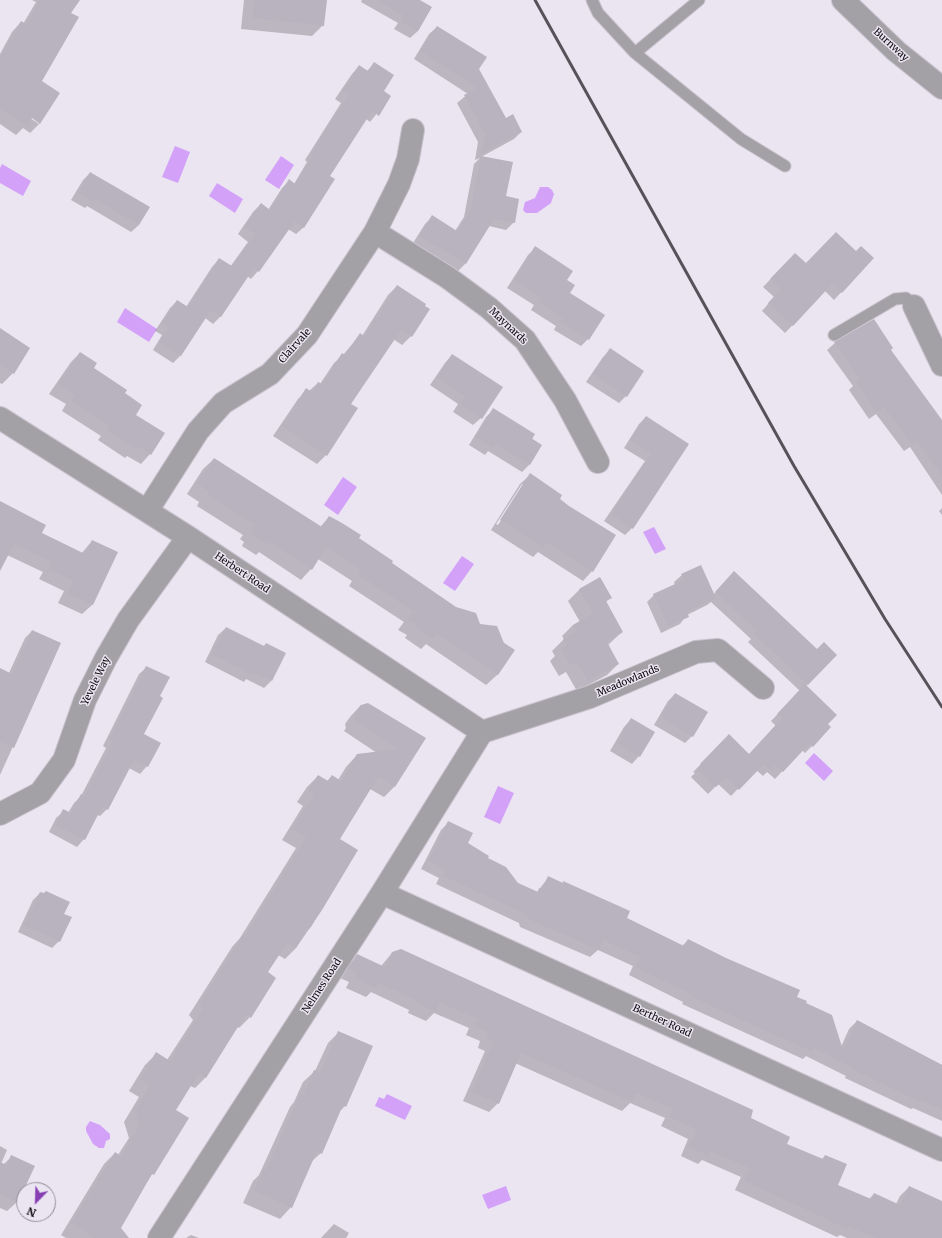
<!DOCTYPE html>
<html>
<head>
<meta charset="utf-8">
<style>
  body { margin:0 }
  #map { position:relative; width:942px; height:1238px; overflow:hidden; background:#ebe4f1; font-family:Merriweather,serif }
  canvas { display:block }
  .north { position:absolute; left:16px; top:1182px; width:40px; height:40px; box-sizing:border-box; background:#ebe4f1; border:1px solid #928d97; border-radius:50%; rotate:203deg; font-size:11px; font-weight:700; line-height:16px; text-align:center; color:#0d0a0f }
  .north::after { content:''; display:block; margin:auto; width:14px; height:18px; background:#8740b3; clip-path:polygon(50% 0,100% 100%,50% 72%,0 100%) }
</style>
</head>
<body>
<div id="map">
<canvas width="942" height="1238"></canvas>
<div class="north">N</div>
</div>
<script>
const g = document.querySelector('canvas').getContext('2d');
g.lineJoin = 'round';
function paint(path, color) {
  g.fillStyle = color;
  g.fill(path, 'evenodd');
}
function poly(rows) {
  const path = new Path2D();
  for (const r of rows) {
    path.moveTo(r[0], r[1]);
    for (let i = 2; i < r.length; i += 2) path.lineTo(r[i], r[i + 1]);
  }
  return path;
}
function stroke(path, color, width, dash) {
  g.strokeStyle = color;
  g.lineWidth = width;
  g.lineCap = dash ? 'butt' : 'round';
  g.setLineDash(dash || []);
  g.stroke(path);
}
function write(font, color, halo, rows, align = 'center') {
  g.font = font + ' Merriweather,serif';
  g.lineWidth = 3;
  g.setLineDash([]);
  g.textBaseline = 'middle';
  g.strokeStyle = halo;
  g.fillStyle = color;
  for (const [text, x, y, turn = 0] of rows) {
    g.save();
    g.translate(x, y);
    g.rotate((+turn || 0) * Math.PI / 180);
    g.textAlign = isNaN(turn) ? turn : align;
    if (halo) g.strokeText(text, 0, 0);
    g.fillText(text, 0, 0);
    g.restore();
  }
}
const water = poly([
  [175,146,190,152,178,183,162,177],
  [281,156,294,165,279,189,265,180],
  [2,164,31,181,23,196,0,183,0,168],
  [217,183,243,199,235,213,209,196],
  [540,187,548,187,552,190,554,194,551,203,537,213,526,213,523,210,525,202,535,198],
  [125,308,157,329,149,342,117,322],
  [343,477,357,487,338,515,324,505],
  [654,527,666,549,655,554,643,532],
  [462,556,474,564,455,591,443,583],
  [814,753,833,771,824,781,805,763],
  [498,786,514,793,500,824,484,817],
  [387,1094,412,1106,405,1120,375,1106,379,1097,384,1099],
  [90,1121,100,1125,110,1134,110,1139,106,1141,104,1148,99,1148,93,1144,86,1131,86,1127],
  [506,1186,511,1200,488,1209,482,1195]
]);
const shadow = poly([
  [32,0,78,0,69,13,40,82,40,123,30,133,23,128,16,135,0,124,0,54,12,32,21,22,23,24,36,2],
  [28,114,39,121,39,124,27,116],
  [244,0,326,0,323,25,312,36,241,29],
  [362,0,418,0,431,8,418,31,410,38,394,29,398,23,361,2],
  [437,27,478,69,505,119,521,132,514,139,481,157,505,197,514,222,506,230,489,226,465,264,458,271,413,243,425,224,432,217,455,231,464,217,474,164,480,158,475,160,478,142,457,103,468,94,414,59,429,34],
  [375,63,382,92,390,97,370,122,366,119,329,177,304,227,296,234,288,229,258,271,251,279,247,276,221,316,213,324,205,318,180,356,173,363,153,350,162,335,155,331,170,308,177,301,186,307,212,267,219,259,230,267,248,242,238,234,253,212,261,204,268,210,282,188,289,181,294,184,307,162,305,160,341,103,335,99,352,74,359,66,367,71],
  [90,173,139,225,131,232,87,206,85,208,71,200,83,180],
  [535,248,566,281,568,294,588,339,581,346,554,330,556,326,531,310,534,305,507,288,528,255],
  [873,258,834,300,825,291,785,333,762,311,774,297,763,287,788,261,806,264],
  [397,286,411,336,402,345,393,339,350,404,326,455,317,464,273,436,298,399,307,390,309,391,318,383,320,384,334,363,343,355,360,335,362,336,388,295],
  [0,330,13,373,2,384,0,383],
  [835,343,890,350,942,421,942,495,910,447,904,451,876,414,869,419,849,390,853,386,827,350],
  [610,350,626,396,619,403,586,382,603,357],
  [80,353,135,415,150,454,141,464,127,456,125,458,98,440,101,436,62,411,66,404,49,394,71,362],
  [452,355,501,387,481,418,473,425,453,412,458,404,430,385,445,363],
  [493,410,541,445,529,465,522,472,488,451,485,455,469,445,486,417],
  [646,417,688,444,632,528,625,535,604,521,645,461,624,448,639,424],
  [214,459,320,527,329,517,390,563,514,650,497,675,486,685,426,644,421,649,405,638,407,635,398,630,404,622,349,586,352,581,318,559,311,569,301,580,259,552,256,555,242,546,244,542,240,539,243,535,197,506,199,502,187,494,203,469],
  [530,475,569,507,615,535,592,571,583,581,538,552,533,557,491,530,520,484],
  [522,484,524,484,498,525,496,524],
  [0,502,41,534,81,554,92,541,117,552,92,605,82,614,58,603,64,591,39,579,43,572,7,555,0,562],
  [942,508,942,515,939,511],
  [734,573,817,650,836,655,806,686,827,724,812,746,805,753,802,750,775,779,767,772,763,776,756,770,731,796,718,784,708,794,691,777,695,773,693,772,729,736,749,755,776,726,771,721,800,691,748,642,751,639,711,602,707,605,687,615,680,624,661,633,647,602,654,595,675,585,674,582,682,575,713,595],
  [600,578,610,598,606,602,622,632,608,645,618,664,607,675,577,691,566,672,559,676,550,661,555,656,552,651,564,639,562,636,573,625,580,622,568,601,579,590],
  [226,628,263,647,285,654,271,681,264,688,246,679,244,682,205,662,218,635],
  [32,631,60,643,0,775,0,673,9,673,25,638],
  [147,667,159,697,143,735,147,766,140,774,129,768,107,809,100,816,97,815,84,839,77,847,49,832,56,818,64,811,68,813,74,803,81,796,106,748,103,746,139,674],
  [675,694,692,736,685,743,654,725,668,701],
  [361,705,425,738,395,786,384,797,370,789,338,840,356,851,311,927,304,934,296,948,285,959,278,955,267,972,250,1017,239,1028,237,1026,206,1077,195,1088,190,1086,175,1110,188,1118,129,1210,116,1238,66,1238,61,1235,104,1164,115,1153,118,1155,129,1138,124,1122,139,1097,129,1091,145,1065,156,1054,167,1060,193,1020,189,1015,232,947,240,938,296,848,282,840,303,806,297,802,307,787,318,776,327,781,332,776,338,780,346,767,357,755,377,753,344,731,346,728,345,724,350,717],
  [631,719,639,756,632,764,610,751,624,727],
  [449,822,467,843,517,883,537,892,548,878,562,884,564,882,625,919,682,946,688,940,796,997,804,1004,841,1047,849,1029,857,1021,942,1065,942,1121,913,1108,911,1109,845,1078,846,1076,806,1056,803,1059,682,1004,683,1002,629,975,633,966,598,950,590,957,520,927,519,923,436,884,439,878,421,869,441,830],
  [40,893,63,914,59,941,52,948,18,932,33,900],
  [392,953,750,1119,786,1145,822,1159,825,1156,836,1185,869,1199,874,1194,896,1204,900,1196,909,1187,942,1202,942,1238,847,1238,840,1235,837,1237,735,1190,741,1177,702,1160,698,1164,681,1156,688,1139,661,1126,665,1118,630,1103,622,1111,515,1063,498,1103,489,1112,463,1101,485,1051,478,1048,480,1041,466,1035,469,1028,434,1013,426,1021,408,1013,409,1010,371,992,366,997,346,988,349,982,340,978,349,964,358,955,381,966],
  [339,1032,345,1106,338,1113,321,1153,311,1162,291,1207,280,1219,243,1203,253,1181,259,1175,290,1107,294,1102,303,1082,315,1071,328,1043],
  [0,1146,7,1150,1,1164,3,1165,12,1156,34,1166,17,1202,7,1211,0,1208],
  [334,1224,349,1233,346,1238,321,1238],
  [191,1235,199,1238,186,1238]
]);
const building = poly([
  [40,0,80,0,71,13,79,17,42,81,60,93,40,124,32,118,27,126,0,109,0,57,21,21,26,24],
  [254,0,327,0,324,26,252,18],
  [377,0,420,0,432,7,418,31,401,22,404,16],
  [437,26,487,57,479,69,506,118,513,114,522,132,481,154,485,134,464,95,477,88,420,51],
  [374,62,394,75,384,91,391,96,379,116,372,111,330,176,335,179,304,228,295,221,259,272,254,268,221,317,211,310,181,356,159,342,169,328,162,323,177,300,188,307,219,258,232,266,255,234,244,227,261,203,270,210,289,179,295,184,314,154,311,153,348,95,342,92,359,65,368,71],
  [481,156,513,162,506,196,519,199,515,223,494,219,466,264,419,236,432,215,457,231,471,208],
  [90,172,150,207,139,225,95,199,93,202,78,193],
  [836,232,856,251,861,246,874,258,842,293,832,284,793,326,768,303,781,289,770,279,795,253,806,263],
  [535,246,573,271,567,280,575,285,570,293,605,315,589,340,561,322,563,319,538,302,541,298,514,280],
  [397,285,426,304,425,306,430,309,412,337,401,330,351,404,358,408,327,456,282,426,306,388,312,392,318,382,322,384,342,353,345,355,360,333,364,336],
  [874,319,893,348,891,350,942,420,942,476,917,441,912,445,884,407,876,412,856,382,860,379,834,342],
  [0,328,30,348,14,374,0,365],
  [610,348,644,371,627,397,593,374],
  [80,352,97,363,94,368,127,390,125,393,142,405,136,415,165,433,151,455,137,446,135,449,106,430,109,426,71,401,74,395,58,384],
  [452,354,503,387,482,419,460,404,465,396,437,377],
  [493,408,535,434,532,439,542,445,530,465,495,444,493,448,475,437],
  [646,416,689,444,633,529,611,514,651,454,630,440],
  [214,458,322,527,329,516,342,523,361,535,359,538,393,561,392,563,456,607,476,613,480,624,497,626,504,643,515,650,498,675,436,633,432,639,415,627,417,625,408,619,413,611,358,575,361,570,326,547,312,570,269,542,267,545,252,535,254,532,250,529,253,524,207,495,209,492,197,483],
  [530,473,562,495,560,499,569,506,616,535,593,572,547,542,543,548,500,520],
  [0,501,46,525,42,533,85,554,92,540,118,552,93,605,67,593,73,581,48,569,52,562,14,544,0,571],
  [701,565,716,598,687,612,689,617,668,626,653,594,684,580,681,574],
  [734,571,817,649,824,642,837,655,808,685,754,634,757,631,715,592],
  [600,577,612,598,606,601,623,632,607,642,619,664,588,681,577,662,570,665,561,649,567,646,563,639,577,631,573,625,593,613,579,589],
  [226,627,264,646,266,643,286,653,272,681,253,672,252,675,211,654],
  [32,630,61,643,14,748,0,742,0,668,12,674],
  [146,666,170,677,160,696,163,698,144,734,161,743,148,767,134,760,108,810,102,807,85,840,55,825,63,809,71,813,81,794,84,796,113,740,109,739],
  [805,684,837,715,828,724,831,727,813,747,809,744,783,772,775,765,771,770,764,764,739,790,726,777,716,787,697,769,701,765,700,764,729,734,749,754,782,718,777,714],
  [675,693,708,712,693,737,661,717],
  [368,703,426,738,395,787,378,777,340,839,358,850,322,910,296,948,287,943,268,972,276,978,251,1018,246,1014,206,1078,199,1073,176,1110,189,1118,154,1175,152,1174,121,1228,129,1238,94,1238,71,1223,115,1152,121,1156,139,1126,135,1110,150,1085,140,1079,156,1052,170,1061,203,1008,199,1003,243,935,245,936,306,837,292,829,314,794,308,791,318,775,328,781,332,775,341,781,357,754,398,749,354,720,356,716,355,713,361,705],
  [631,718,655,732,640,757,617,743],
  [448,821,473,833,468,843,489,856,488,858,506,867,518,883,538,892,539,888,542,889,548,876,563,883,563,881,630,911,627,918,684,946,688,939,726,958,800,990,797,997,807,1001,806,1003,832,1015,843,1050,857,1020,942,1065,942,1110,921,1100,920,1102,853,1070,853,1068,814,1048,812,1052,689,996,690,994,637,968,636,966,640,957,603,940,599,950,528,919,527,915,443,876,446,870,428,861],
  [46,891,70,902,64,914,72,917,60,942,24,925,40,892,44,893],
  [401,949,753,1110,751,1118,790,1137,787,1144,823,1159,825,1155,847,1164,838,1185,871,1199,874,1193,900,1205,909,1186,942,1201,942,1238,875,1238,848,1226,847,1229,744,1181,749,1168,710,1151,708,1156,689,1147,697,1130,669,1117,673,1109,636,1093,632,1102,521,1053,499,1104,472,1092,493,1042,486,1039,489,1032,474,1026,477,1019,440,1003,436,1012,416,1003,417,1001,379,983,376,988,354,979,357,973,348,968,357,954,385,967,392,952],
  [338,1031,373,1046,346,1107,343,1105,322,1154,317,1151,292,1208,254,1191,264,1169,266,1170,300,1094,303,1095,314,1070,320,1072],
  [11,1155,35,1166,18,1202,0,1194,0,1162,7,1165]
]);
const service = poly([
  [592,0,598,13,635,53],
  [699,0,635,53,741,139,785,166],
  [834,335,895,299,906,298,914,306]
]);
const minor = poly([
  [843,0,896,51,942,88],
  [375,232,447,277,489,308,525,340,565,400,598,462],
  [914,306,942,365],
  [0,418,188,537,482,732],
  [147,511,198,431,223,403,270,374,307,335,375,232,399,184,408,159,413,130],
  [482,732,590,697,696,652,718,650,763,688],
  [0,814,40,793,64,760,85,700,106,658,128,620,188,537],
  [382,893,942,1150],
  [159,1238,382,893,482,732]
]);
const rail = poly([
  [535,0,794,466,885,619,942,707]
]);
const streetNames = [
  ["Burnway",891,45,42],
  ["Maynards",508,326,43],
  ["Clairvale",295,346,-48],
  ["Herbert Road",242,573,34],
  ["Yevele Way",96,681,-64],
  ["Meadowlands",628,681,-23],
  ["Nelmes Road",322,986,-57],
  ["Berther Road",662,1021,25]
];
paint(water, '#d3a2f8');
paint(shadow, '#0003');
paint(building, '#b9b2bf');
stroke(service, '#c7c1cd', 13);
stroke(minor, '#c7c1cd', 24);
stroke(service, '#a4a1a6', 11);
stroke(minor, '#a4a1a6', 22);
stroke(rail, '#57525a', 3);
write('10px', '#0d0a0f', '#ebe4f1', streetNames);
</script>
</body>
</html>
